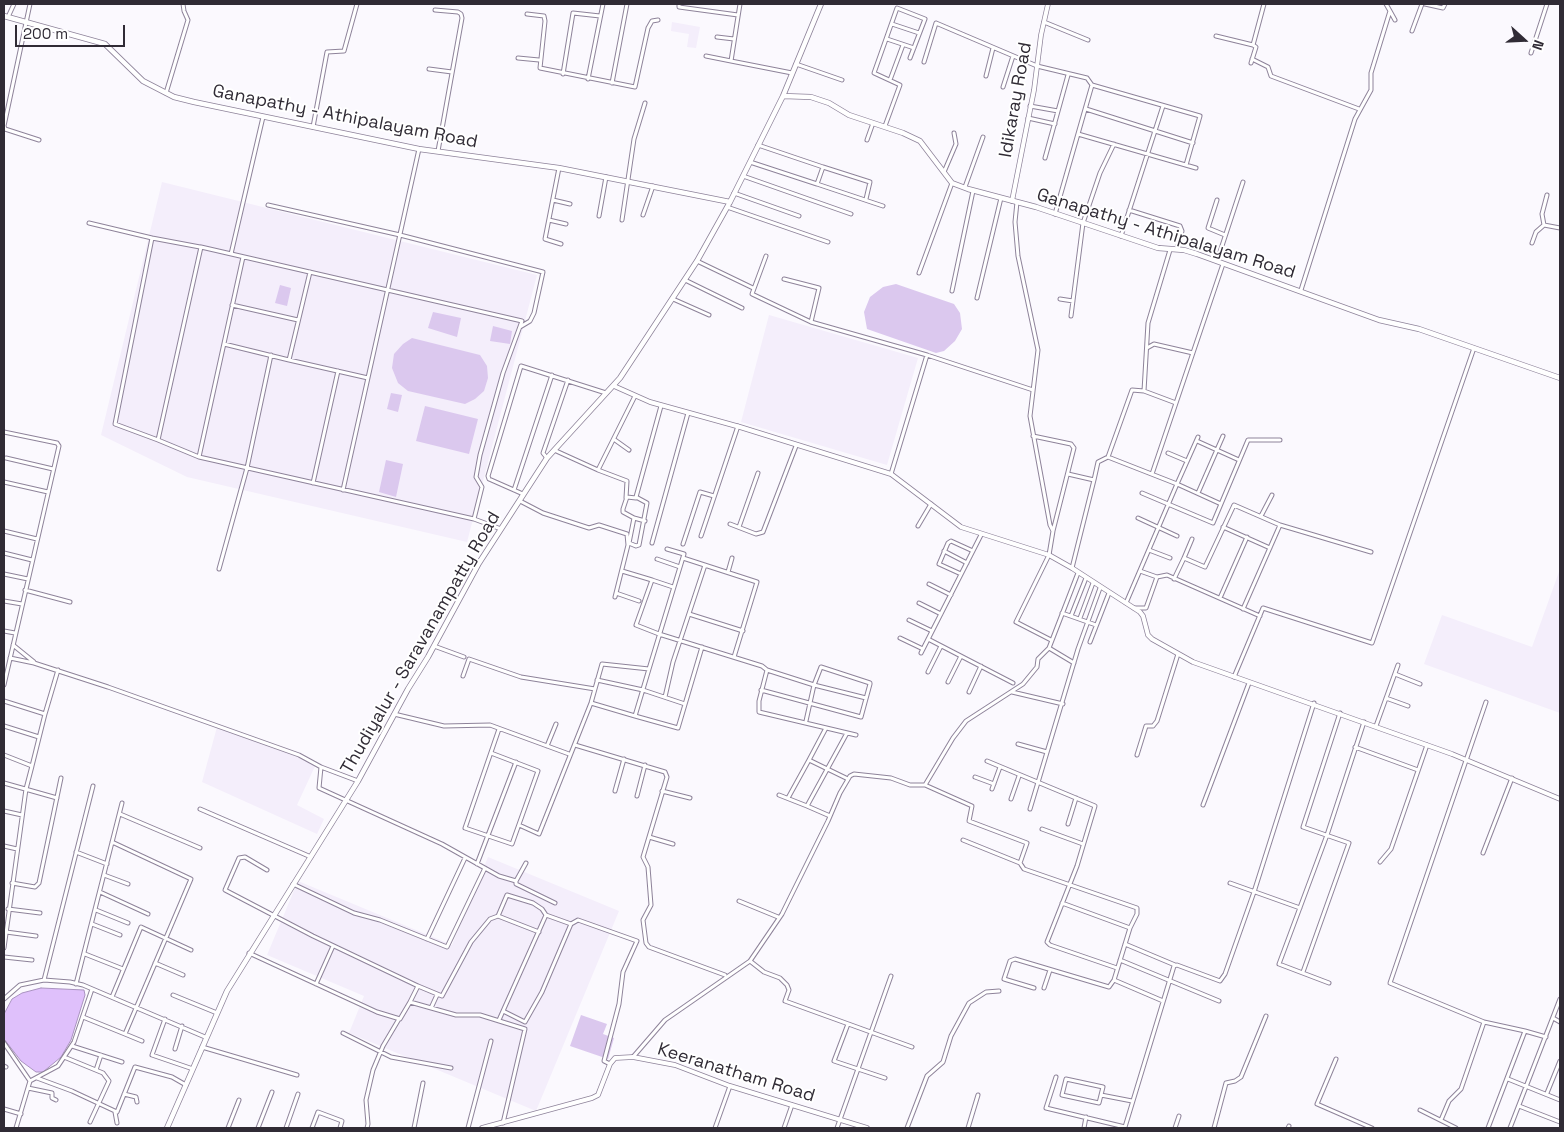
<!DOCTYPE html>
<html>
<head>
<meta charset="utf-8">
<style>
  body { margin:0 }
  #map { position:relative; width:1564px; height:1132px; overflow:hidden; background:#fbf9fe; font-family:"Space Grotesk",sans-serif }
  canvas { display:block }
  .frame { position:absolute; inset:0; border:5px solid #302b35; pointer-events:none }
  .north { position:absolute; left:1499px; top:15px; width:50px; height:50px; -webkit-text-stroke:4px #fff; paint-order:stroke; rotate:110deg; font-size:14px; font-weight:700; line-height:20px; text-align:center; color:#302b35 }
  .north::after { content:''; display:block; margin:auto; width:18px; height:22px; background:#302b35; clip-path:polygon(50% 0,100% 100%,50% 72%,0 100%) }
  .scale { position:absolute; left:15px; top:25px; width:110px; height:22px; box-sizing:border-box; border:2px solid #302b35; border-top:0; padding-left:6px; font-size:15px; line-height:18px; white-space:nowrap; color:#302b35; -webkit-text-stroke:4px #fff; paint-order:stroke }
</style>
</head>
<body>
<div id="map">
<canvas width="1564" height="1132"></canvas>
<div class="frame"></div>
<div class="north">N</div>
<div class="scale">200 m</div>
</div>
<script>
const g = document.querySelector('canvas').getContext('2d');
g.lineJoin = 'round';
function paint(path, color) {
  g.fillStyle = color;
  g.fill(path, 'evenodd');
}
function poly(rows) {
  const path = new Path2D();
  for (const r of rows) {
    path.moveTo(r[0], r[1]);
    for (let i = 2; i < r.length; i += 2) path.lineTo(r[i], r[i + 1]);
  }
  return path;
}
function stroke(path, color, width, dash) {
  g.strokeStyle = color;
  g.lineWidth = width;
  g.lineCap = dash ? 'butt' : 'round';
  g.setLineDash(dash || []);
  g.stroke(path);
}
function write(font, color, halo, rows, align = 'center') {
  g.font = font + ' "Space Grotesk",sans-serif';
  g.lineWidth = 4;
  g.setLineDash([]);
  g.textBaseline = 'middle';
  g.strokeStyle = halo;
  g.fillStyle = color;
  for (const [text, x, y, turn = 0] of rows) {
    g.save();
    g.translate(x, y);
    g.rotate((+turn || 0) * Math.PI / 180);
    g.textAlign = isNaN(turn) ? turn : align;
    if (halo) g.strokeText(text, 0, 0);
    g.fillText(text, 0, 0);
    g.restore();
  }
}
const built = poly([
  [672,22,700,27,696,48,687,47,689,34,671,31],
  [162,182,537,275,467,542,187,477,101,435],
  [769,315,918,358,887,465,741,422],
  [1560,569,1560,713,1424,664,1442,615,1532,647],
  [217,727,316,764,297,805,324,819,317,834,202,782],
  [488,857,619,911,536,1111,349,1033,364,996,267,955,298,881,452,945]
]);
const green = poly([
  [896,284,954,304,960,313,962,329,955,341,944,351,936,353,867,329,864,312,870,297,883,287],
  [280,285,291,288,287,306,275,303],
  [433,312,461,318,457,337,428,328],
  [493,326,512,331,510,344,490,341],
  [412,338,480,355,487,366,488,378,484,391,475,399,465,404,408,391,398,383,392,368,394,354,403,344],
  [391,393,402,395,398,412,387,409],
  [425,406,478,419,469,454,416,441],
  [386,460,403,464,396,497,379,492],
  [581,1015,607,1024,603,1034,614,1038,608,1059,570,1046]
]);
const water = poly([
  [41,988,84,990,85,995,71,1040,61,1057,43,1072,36,1072,21,1061,4,1039,4,1014,12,999,22,993,41,988]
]);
const minor = poly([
  [30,4,4,126,5,129,39,140],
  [679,4,679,7,738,15],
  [1386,4,1390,11],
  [1425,4,1443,8,1445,4],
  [435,10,458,12,461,14,462,18,438,151],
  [527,14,544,16,545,21,540,68,635,87,648,28,652,21,658,20],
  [8,17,14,4],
  [1044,22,1088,40],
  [892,24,919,33],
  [1412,31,1422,4],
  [1216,36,1253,45],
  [717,37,734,39],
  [887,39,914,48],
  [1531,53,1547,4],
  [706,56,731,61,740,4],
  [518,58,539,60],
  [1252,59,1268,67,1271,76,1359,109],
  [731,61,792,73],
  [924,62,936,23,1037,66,1087,78,1092,85,1200,116,1186,165],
  [1251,63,1256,47,1253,45,1264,4],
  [796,64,842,80],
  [429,69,452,72],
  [563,74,573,13,600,16],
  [986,76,993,48],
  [588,79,603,4],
  [890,80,903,45],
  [612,83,627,4],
  [1003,87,1013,56],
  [166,93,188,20,184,11,183,4],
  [1030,106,1058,111],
  [1086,109,1193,143],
  [1028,118,1055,124],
  [885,126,900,85,874,73,897,8,925,19,910,58],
  [313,127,327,52,344,51,357,4],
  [1078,134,1196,168],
  [867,140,873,123],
  [1045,158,1068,75],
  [750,162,817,184,823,167,758,145],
  [823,167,870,182,866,199],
  [559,168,545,239,561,244],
  [944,172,956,144,954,133],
  [743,176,851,214],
  [817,184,883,206],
  [965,187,983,137],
  [734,193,799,216],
  [1547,195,1542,214,1544,225,1560,228],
  [553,200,570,204],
  [1217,200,1208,228,1225,235],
  [1017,202,1015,222,1018,256,1038,350,1030,416,1050,525,1053,531,1049,555,1016,622,1051,640],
  [268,205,400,235,543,272,534,313,530,321,520,327],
  [727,207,828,242],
  [1129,210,1180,226,1182,231,1177,249],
  [1055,214,1092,85],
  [643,215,653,186],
  [599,216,606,177],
  [549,220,566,224],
  [622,220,634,139,645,103],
  [89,223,152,238],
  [1121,236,1163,106],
  [1532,243,1536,232,1544,225],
  [231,254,263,117],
  [766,256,752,294,811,322,927,355,891,474],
  [697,261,753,288],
  [1217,261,1243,182],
  [919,273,952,183],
  [784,279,819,288,811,322],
  [685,280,742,308],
  [1301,290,1355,119,1371,90,1371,73,1390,11,1395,20],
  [952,291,973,191],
  [977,298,1001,198],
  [673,299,709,315],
  [1060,299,1073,301],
  [232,305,298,320],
  [1071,316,1083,223,1100,173,1114,144],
  [224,344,289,360,310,272],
  [1147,348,1154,344,1193,353],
  [927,355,1033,390],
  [289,360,368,378],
  [1144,391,1148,323,1170,250],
  [4,432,57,443,59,446,4,685],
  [1033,436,1071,444,1074,448,1053,531],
  [1198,437,1177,484,1221,504,1248,440,1280,440],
  [158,440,115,424,152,238,200,247],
  [615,440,629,450],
  [1197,441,1239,460],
  [554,450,598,470,635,396],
  [1168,453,1187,461],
  [199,457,243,257],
  [1108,457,1132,390,1144,391,1176,403],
  [6,458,53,469],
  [547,458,543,453,568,380],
  [598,470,627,481,626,498],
  [1068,474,1094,480,1072,568],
  [1152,474,1223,264],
  [1094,480,1098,462,1108,457,1177,484,1126,603],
  [4,482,48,492],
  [313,483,338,371],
  [343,490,419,149],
  [514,490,552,375],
  [1142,493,1213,523,1221,504],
  [1198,493,1223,436],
  [523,494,489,479,488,476,521,366,606,393],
  [636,498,627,497,623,509,623,512,634,518,629,543,636,546,639,545,647,503,636,497,661,406],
  [520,501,543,513,589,528,599,525,627,534,628,545,615,597],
  [1261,516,1272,495],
  [634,518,645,521],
  [1138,518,1177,536],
  [474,519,482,487,476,477,480,455,503,373,522,321,201,247,158,440,199,457,474,519,501,529],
  [730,524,756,534,763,532,796,446],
  [918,526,931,504],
  [739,527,758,473],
  [1223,527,1270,548],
  [4,531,37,539],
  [701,536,738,426],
  [652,543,688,413],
  [683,544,700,492,714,496],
  [1149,550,1170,558],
  [944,551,967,563],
  [4,553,32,560],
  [683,558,757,582,734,657],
  [1184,558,1192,539],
  [657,559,680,567],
  [219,569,247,468,271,355],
  [622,571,652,580],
  [1140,571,1157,577],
  [728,572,732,558],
  [4,574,28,579],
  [961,574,939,564,948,543,951,541,973,551],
  [1174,579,1184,558,1205,567,1234,505,1280,525,1371,552],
  [929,584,951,595],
  [673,587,652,580,636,625,659,634,762,666,767,670,759,701,759,712,856,735],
  [25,590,70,602],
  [616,593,639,601],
  [1220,598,1247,537],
  [4,601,22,604],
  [919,603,941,614],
  [1134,608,1146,608,1157,577,1167,575,1260,616],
  [1243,609,1280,525],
  [1062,613,1096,625],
  [689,614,743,631],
  [1071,616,1086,578],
  [1080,618,1093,583],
  [909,620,932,631],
  [4,631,15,633],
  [900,638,923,649],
  [928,639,1013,683],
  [1090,642,1109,593],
  [13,645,34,662],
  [434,646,464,657],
  [1049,648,1074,663],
  [921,653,981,535],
  [10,658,34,663,108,687,299,755,321,767,319,788,442,844,499,876,516,881,516,884,555,903],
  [649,669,684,554,667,549],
  [767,670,814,685,806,721],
  [928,672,941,646],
  [1395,674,1420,684],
  [463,676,469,659,521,677,595,689],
  [1234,677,1263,608,1372,643,1474,348],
  [597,680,643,690,685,704],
  [948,682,961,656],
  [761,690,861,717,870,684,870,683,821,667,814,685,866,698],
  [969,692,981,666],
  [1012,692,1063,704],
  [665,697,673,662,705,565],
  [1386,698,1408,706],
  [4,701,45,714,32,766],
  [1486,702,1390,983,1484,1022,1525,1031,1488,1128],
  [45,714,58,670],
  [394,714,444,726,490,725,569,754],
  [635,716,678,728,702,647],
  [4,726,39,737],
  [1376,726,1398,665],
  [826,728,809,760,848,779],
  [1018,744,1047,752],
  [575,745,665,772,667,777,643,857,648,867,651,905,643,920,646,943,649,947,725,975],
  [547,746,556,724],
  [1355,747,1418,770],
  [491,753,538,771,512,844,465,828,499,729],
  [4,755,32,766,26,789,4,948],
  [1137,755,1146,726,1153,726,1157,721,1178,654],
  [987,761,1095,806,1077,866,1047,942,1050,945,1117,968],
  [321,767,358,781],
  [975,777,994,784],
  [4,783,57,798],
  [925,785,972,806,969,821,1027,843,1020,863],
  [992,789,1000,767],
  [615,791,624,759],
  [662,791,690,798],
  [779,795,807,806],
  [637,796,645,765],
  [788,798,809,760],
  [1011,799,1019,776],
  [1203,805,1249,683],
  [200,809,311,857],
  [1030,809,1078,649,1100,588],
  [4,811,22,815],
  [120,814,200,848],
  [830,816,807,806,847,733],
  [1068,824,1076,798],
  [519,825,539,834,591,703,602,664,649,669,635,716,591,703],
  [1042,829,1083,844],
  [649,837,673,844],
  [963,840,1020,863,1024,869,1137,908,1137,914,1130,928,1114,980,1109,987,1015,959,1010,961,1004,979,1034,988],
  [4,846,17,849],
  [76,852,107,864],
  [1483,853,1512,778],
  [1380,862,1391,849,1427,745],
  [477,864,516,762],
  [267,870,245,857,239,858,225,890,313,936,418,986],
  [104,875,128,884],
  [516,881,526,863],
  [12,883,35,887,39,883,61,778],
  [1230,883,1300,908],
  [293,884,354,913,380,920,447,947,485,868],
  [100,892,148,914],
  [739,901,778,917],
  [1062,903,1130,928],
  [8,909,40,913],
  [96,910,128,923],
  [546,915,571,924,542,992,525,1022,503,1011,546,915],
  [498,916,539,932],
  [92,924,120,935],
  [571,924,578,920,637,941,623,972,619,1004,604,1061,610,1064],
  [6,932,36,936],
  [427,939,465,858],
  [1125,944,1175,965],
  [249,953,377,1012,400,1019,410,1002,456,1015,480,1015,525,1029,503,1123],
  [85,954,123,969],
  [4,957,32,960],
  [1120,960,1219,1001],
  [750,961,764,972,780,978,787,985,789,990,785,1001,912,1047],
  [155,963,183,975],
  [1303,972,1349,843,1303,827,1340,713],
  [44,980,93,786],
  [1114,980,1163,1001],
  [1329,983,1279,964,1327,835,1364,722],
  [76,984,122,803],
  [316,984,333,946],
  [1044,988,1050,970],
  [173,995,217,1013],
  [112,997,141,927,191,950],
  [4,999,20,985,44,980,70,982,83,985,205,1037],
  [410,1002,418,986,442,996,471,942,490,919,498,916,507,895,533,903,542,909,546,915],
  [431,1008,437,995],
  [83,1017,125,1034,191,879,112,842],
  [1553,1018,1560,1022],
  [165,1019,152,1055,193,1069],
  [499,1020,503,1011],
  [848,1024,834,1061,885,1078],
  [1525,1031,1546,1037],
  [343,1033,391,1057,451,1068],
  [125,1034,142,1041],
  [4,1043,30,1081],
  [72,1046,122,1062],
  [202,1047,297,1075],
  [175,1049,182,1026],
  [64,1057,103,1073,109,1081,90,1122],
  [633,1057,665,1020,750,961,782,914,828,821,840,793,850,776,854,774,891,778,910,785,925,785,953,738,966,721,1023,684,1037,667,1038,659,1049,648,1078,573],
  [1336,1059,1317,1104,1372,1128],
  [4,1066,6,1067],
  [96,1070,101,1055],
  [1056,1077,1046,1108,1125,1127,1174,966,1177,965,1220,981,1225,974,1254,892,1314,703],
  [37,1078,72,1091,117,1112,135,1067,172,1077,186,1085],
  [1508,1079,1560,1100],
  [28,1088,52,1093,52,1098,56,1100],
  [1547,1093,1560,1061],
  [124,1094,136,1097,137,1102],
  [1101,1095,1099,1103,1062,1095,1066,1079,1103,1087,1101,1095,1132,1101],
  [1519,1106,1560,1122],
  [4,1109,21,1114],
  [1420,1110,1456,1128],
  [115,1112,117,1123],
  [1441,1120,1449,1101,1461,1089,1484,1022],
  [16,1128,30,1081,58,1066,74,1042,92,989],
  [228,1128,239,1100],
  [258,1128,272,1092],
  [286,1128,298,1094],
  [312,1128,318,1112,342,1121,340,1128],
  [367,1128,368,1124,366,1100,373,1070,383,1046,399,1019],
  [414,1128,423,1083],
  [468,1128,491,1041],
  [715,1128,730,1086],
  [784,1128,792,1105],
  [837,1128,891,976],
  [907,1128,927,1076,943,1062,951,1036,969,1003,986,992,999,991],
  [968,1128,978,1095],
  [1084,1128,1086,1117],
  [1175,1128,1179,1116],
  [1214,1128,1226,1083,1235,1081,1241,1077,1266,1016],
  [1288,1128,1289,1126],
  [1510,1128,1560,999]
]);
const tertiary = poly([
  [1012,201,1034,90,1041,35,1048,4],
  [614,386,650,402,740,427,891,474,961,527,1049,555,1072,568,1140,612,1143,616,1148,635,1152,639,1193,662,1452,754,1560,799],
  [482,1128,592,1098,598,1095,610,1064,615,1058,633,1057,675,1065,730,1086,867,1128]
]);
const secondary = poly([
  [4,16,105,44,143,81,174,97,194,102,419,149,559,168,730,202],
  [783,96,811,97,829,103,849,115,903,133,920,141,952,183,968,189,1036,207,1158,248,1184,250,1197,254,1379,320,1419,329,1560,378],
  [167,1128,227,991,358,781,408,689,428,657,479,563,547,458,620,378,697,261,730,202,783,96,821,4]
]);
const streetNames = [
  ["Idikaray Road",1016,100,-80],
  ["Ganapathy - Athipalayam Road",345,117,11],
  ["Ganapathy - Athipalayam Road",1166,234,17],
  ["Thudiyalur - Saravanampatty Road",421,643,-60],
  ["Keeranatham Road",736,1073,17]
];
paint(built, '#f4eefb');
paint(green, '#dbc8ee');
paint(water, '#dfc0fb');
stroke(water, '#aa93c0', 1);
stroke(minor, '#8e839a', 5);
stroke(tertiary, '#8e839a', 5.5);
stroke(secondary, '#8e839a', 6);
stroke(minor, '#fff', 3);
stroke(tertiary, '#fff', 4);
stroke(secondary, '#fff', 4.5);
write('18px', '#302b35', '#fff', streetNames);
</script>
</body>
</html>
